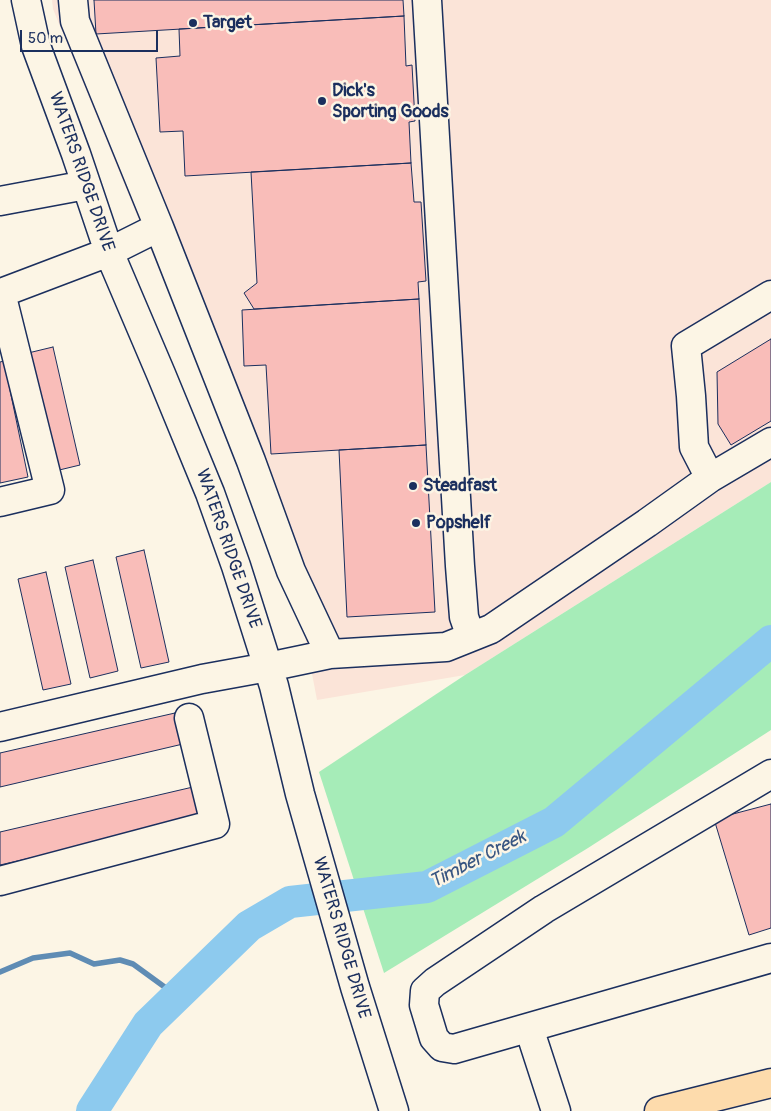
<!DOCTYPE html>
<html>
<head>
<meta charset="utf-8">
<style>
  body { margin:0 }
  #map { position:relative; width:771px; height:1111px; overflow:hidden; background:#fcf5e5; font-family:Pangolin,sans-serif }
  canvas { display:block }
  .scale { position:absolute; left:20px; top:30px; width:138px; height:22px; box-sizing:border-box; border:2px solid #1b2f5e; border-top:0; padding-left:6px; font-size:15px; line-height:18px; white-space:nowrap; color:#1b2f5e; -webkit-text-stroke:4px #fcf5e5; paint-order:stroke }
</style>
</head>
<body>
<div id="map">
<canvas width="771" height="1111"></canvas>
<div class="scale">50 m</div>
</div>
<script>
const g = document.querySelector('canvas').getContext('2d');
g.lineJoin = 'round';
function paint(path, color) {
  g.fillStyle = color;
  g.fill(path, 'evenodd');
}
function poly(rows) {
  const path = new Path2D();
  for (const r of rows) {
    path.moveTo(r[0], r[1]);
    for (let i = 2; i < r.length; i += 2) path.lineTo(r[i], r[i + 1]);
  }
  return path;
}
function stroke(path, color, width, dash) {
  g.strokeStyle = color;
  g.lineWidth = width;
  g.lineCap = dash ? 'butt' : 'round';
  g.setLineDash(dash || []);
  g.stroke(path);
}
function write(font, color, halo, rows, align = 'center') {
  g.font = font + ' Pangolin,sans-serif';
  g.lineWidth = 5;
  g.setLineDash([]);
  g.textBaseline = 'middle';
  g.strokeStyle = halo;
  g.fillStyle = color;
  for (const [text, x, y, turn = 0] of rows) {
    g.save();
    g.translate(x, y);
    g.rotate((+turn || 0) * Math.PI / 180);
    g.textAlign = isNaN(turn) ? turn : align;
    if (halo) g.strokeText(text, 0, 0);
    g.fillText(text, 0, 0);
    g.restore();
  }
}
const built = poly([
  [52,0,771,0,771,482,465,675,317,700,302,621,53,9]
]);
const green = poly([
  [771,482,771,730,588,848,384,973,319,772,465,675]
]);
const stream = poly([
  [0,972,33,958,70,953,94,964,120,960,133,964,177,996]
]);
const river = poly([
  [92,1111,148,1024,249,926,290,902,427,887,554,822,771,641]
]);
const building = poly([
  [94,0,403,0,404,16,96,34,94,0],
  [404,16,406,66,412,65,415,121,409,122,411,163,185,176,183,131,160,132,156,58,180,56,179,29,404,16],
  [411,163,414,202,421,202,426,281,418,282,419,299,254,309,244,293,257,283,251,172,411,163],
  [419,299,426,445,271,454,266,365,244,366,242,310,419,299],
  [771,339,771,421,731,445,718,424,717,372,771,339],
  [53,347,80,465,51,472,24,354,53,347],
  [4,361,28,477,0,483,0,362,4,361],
  [426,445,435,612,347,617,339,450,426,445],
  [144,550,169,662,141,668,116,557,144,550],
  [93,560,118,671,90,678,65,567,93,560],
  [46,572,71,684,43,690,18,579,46,572],
  [175,713,183,744,0,787,0,753,175,713],
  [193,787,200,819,0,865,0,832,193,787],
  [771,804,771,928,749,935,714,819,771,804]
]);
const minor = poly([
  [26,0,36,46,76,154,109,252,161,374,210,493,236,566,274,686,300,794,355,987,394,1111],
  [427,0,460,566,464,617,471,637,491,629,647,523,710,478,771,442],
  [0,201,86,185],
  [159,227,251,461,291,571,330,654],
  [0,293,1,293,50,490,0,502],
  [1,293,109,252,159,227,75,21,73,0],
  [710,478,694,447,691,396,686,346,771,295],
  [0,727,202,679,268,667,330,654,446,647,471,637],
  [771,774,544,909,435,982,425,991,424,1005,434,1038,442,1047,454,1049,771,958],
  [0,881,215,824,189,718],
  [529,1028,556,1111]
]);
const major = poly([
  [659,1111,771,1083]
]);
const markers = [
  [193,23,5,"#1b2f5e"],
  [322,101,5,"#1b2f5e"],
  [413,486,5,"#1b2f5e"],
  [416,523,5,"#1b2f5e"]
];
const poiNames = [
  ["Target",203,23],
  ["Dick's",332,91],
  ["Sporting Goods",332,112],
  ["Steadfast",423,486],
  ["Popshelf",426,523]
];
const streetNames = [
  ["WATERS RIDGE DRIVE",81,172,71],
  ["WATERS RIDGE DRIVE",228,549,71],
  ["WATERS RIDGE DRIVE",341,938,74]
];
const waterNames = [
  ["Timber Creek",478,860,-27]
];
paint(built, '#fbe4d8');
paint(green, '#a6ecb8');
stroke(stream, '#5f8cb4', 5.5);
stroke(river, '#8dcaee', 32);
paint(building, '#f9bdb9');
stroke(building, '#1b2f5e', 1);
stroke(minor, '#1b2f5e', 31);
stroke(major, '#1b2f5e', 31);
stroke(minor, '#fcf5e5', 28);
stroke(major, '#fddbac', 28);
for (const [x, y, r, color] of markers) {
  const dot = new Path2D();
  dot.arc(x, y, r, 0, 2 * Math.PI);
  g.fillStyle = color;
  g.fill(dot);
  stroke(dot, '#fcf5e5', 2);
}
write('bold 18px', '#1b2f5e', '#fcf5e5', poiNames, 'left');
write('18px', '#1b2f5e', '#fcf5e5', streetNames);
write('italic 19px', '#385682', '#fcf5e5', waterNames);
</script>
</body>
</html>
